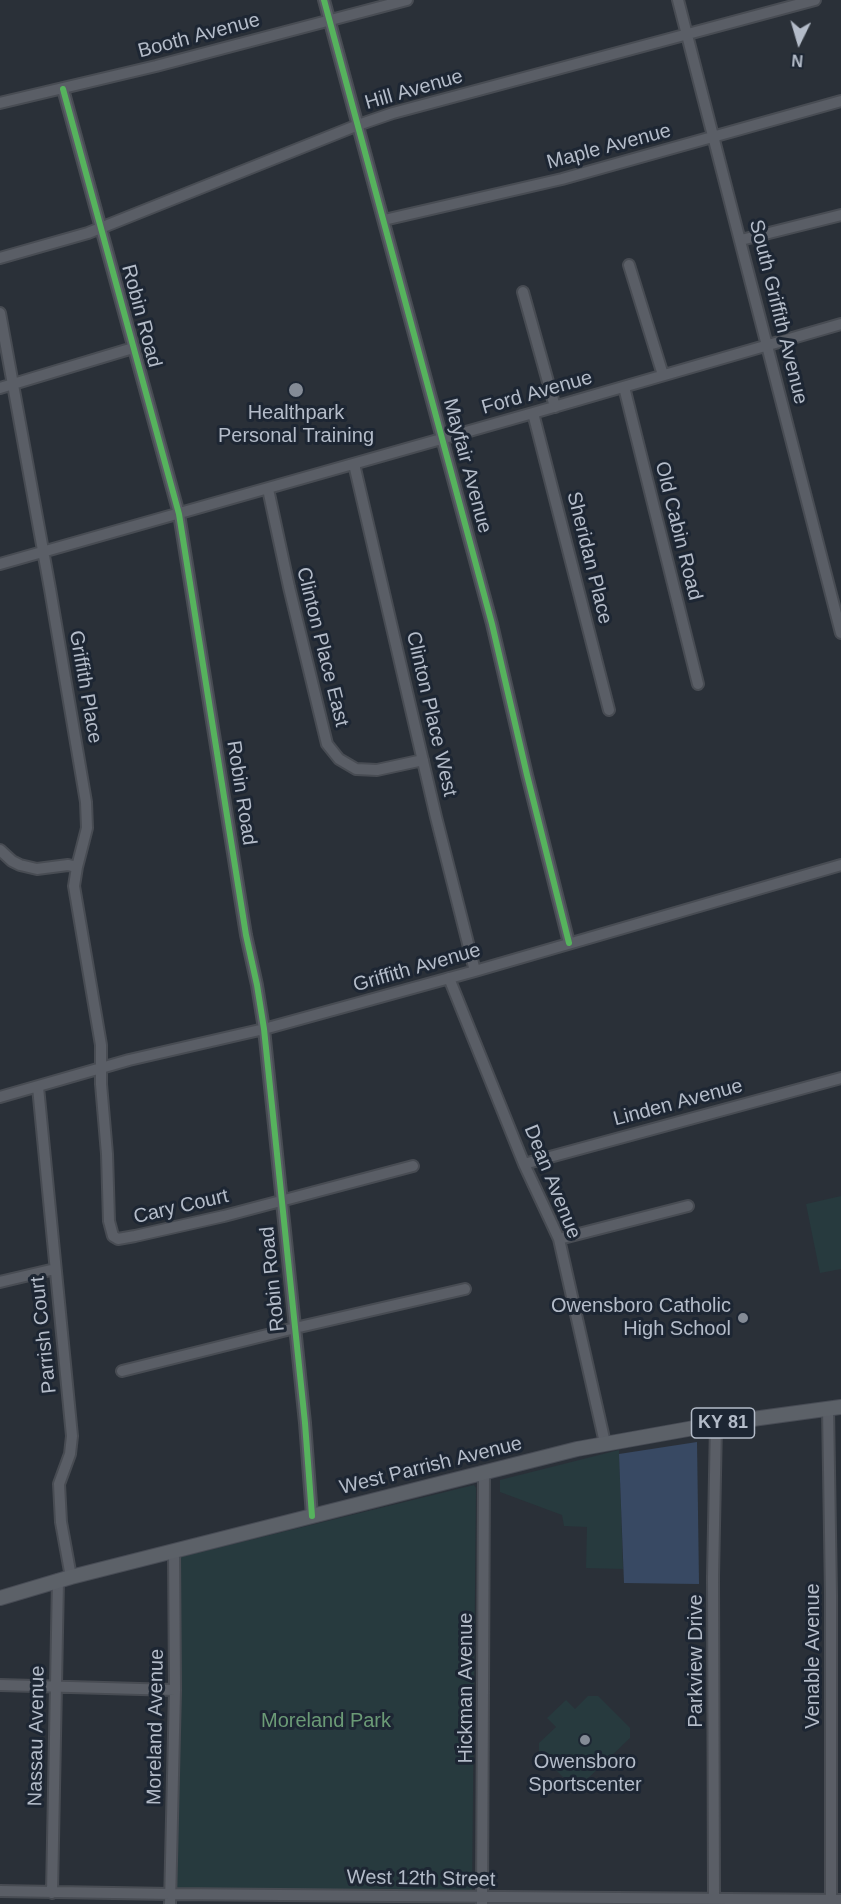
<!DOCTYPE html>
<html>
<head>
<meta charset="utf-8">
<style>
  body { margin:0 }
  #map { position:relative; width:841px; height:1904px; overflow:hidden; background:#2a3038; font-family:Helvetica,sans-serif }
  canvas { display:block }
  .north { position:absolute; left:769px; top:12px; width:60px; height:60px; -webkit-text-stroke:4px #1d2633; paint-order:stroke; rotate:185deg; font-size:16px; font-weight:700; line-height:24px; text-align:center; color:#b4bcc9 }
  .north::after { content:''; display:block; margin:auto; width:21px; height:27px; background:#b4bcc9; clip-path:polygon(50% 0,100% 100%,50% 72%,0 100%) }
</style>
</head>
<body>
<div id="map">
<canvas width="841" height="1904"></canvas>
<div class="north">N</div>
</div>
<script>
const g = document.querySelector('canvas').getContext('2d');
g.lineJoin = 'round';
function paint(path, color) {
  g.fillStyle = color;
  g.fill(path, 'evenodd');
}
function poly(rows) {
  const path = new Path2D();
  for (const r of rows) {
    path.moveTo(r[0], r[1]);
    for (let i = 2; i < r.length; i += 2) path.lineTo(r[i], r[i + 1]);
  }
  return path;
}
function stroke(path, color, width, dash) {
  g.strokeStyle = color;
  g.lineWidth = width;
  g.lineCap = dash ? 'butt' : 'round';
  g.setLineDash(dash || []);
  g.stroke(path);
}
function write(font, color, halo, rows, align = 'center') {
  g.font = font + ' Helvetica,sans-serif';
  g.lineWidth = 6;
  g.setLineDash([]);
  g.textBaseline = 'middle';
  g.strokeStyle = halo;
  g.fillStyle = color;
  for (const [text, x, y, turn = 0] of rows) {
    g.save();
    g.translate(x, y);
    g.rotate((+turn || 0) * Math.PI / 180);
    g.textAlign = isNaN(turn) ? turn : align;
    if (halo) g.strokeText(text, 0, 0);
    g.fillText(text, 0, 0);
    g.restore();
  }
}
const green = poly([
  [841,1196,841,1269,820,1273,806,1204],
  [619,1450,623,1569,586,1568,587,1527,564,1526,562,1515,500,1492,500,1480],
  [474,1485,476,1488,472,1893,183,1890,177,1889,175,1884,181,1557],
  [588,1696,598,1696,630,1728,630,1738,581,1785,571,1785,539,1753,539,1743,556,1727,547,1718,566,1700,575,1709]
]);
const water = poly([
  [697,1442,699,1584,624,1583,619,1454]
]);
const minor = poly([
  [324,0,492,624,527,775,569,943],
  [678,0,841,633],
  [63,89,179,514,246,935,257,985,264,1029,305,1423,312,1516],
  [0,103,156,66,407,0],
  [384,220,562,179,841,101],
  [741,240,841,215],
  [0,258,88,233,358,125,393,113,815,0],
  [629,265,663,375],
  [523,292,555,407],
  [0,313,50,589,86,802,87,828,77,867,74,886,101,1045,101,1084,107,1154,109,1221,113,1236,118,1239,135,1236,224,1216,413,1166],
  [624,387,698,684],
  [0,388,133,348],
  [533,413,609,710],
  [354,464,436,817,475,971],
  [268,489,289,587,327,744,339,759,356,769,377,770,423,760],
  [0,564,533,413,841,324],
  [0,850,12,861,20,865,37,869,68,865,77,867],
  [449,978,524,1164,559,1239,605,1443],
  [38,1087,72,1436,70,1454,59,1484,61,1522,71,1577],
  [0,1097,129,1060,264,1029,475,971,841,865],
  [524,1164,841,1078],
  [559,1239,688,1206],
  [0,1282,55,1269],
  [122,1371,295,1328,465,1289],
  [828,1408,831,1595,831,1904],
  [0,1685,175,1690],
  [0,1891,170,1894,841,1900],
  [52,1893,58,1580],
  [714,1899,713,1577,716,1424],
  [170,1904,175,1690,174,1551],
  [482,1904,484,1473]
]);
const major = poly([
  [0,1598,71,1577,577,1449,716,1424,841,1407]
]);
const cycleway = poly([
  [324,0,492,624,527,775,569,943],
  [63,89,179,514,246,935,257,985,264,1029,305,1423,312,1516]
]);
const markers = [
  [296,390,8,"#848b96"],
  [743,1318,6,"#848b96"],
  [585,1740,6,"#848b96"]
];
const shields = [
  [723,1423,63]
];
const shieldNames = [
  ["KY 81",723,1423]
];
const streetNames = [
  ["Booth Avenue",199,36,-15],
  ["Hill Avenue",414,90,-16],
  ["Maple Avenue",609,147,-15],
  ["South Griffith Avenue",778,312,76],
  ["Robin Road",141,316,75],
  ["Ford Avenue",537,393,-16],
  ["Mayfair Avenue",467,466,75],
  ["Old Cabin Road",678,531,76],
  ["Sheridan Place",589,558,76],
  ["Clinton Place East",322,647,76],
  ["Griffith Place",85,687,80],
  ["Clinton Place West",431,714,77],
  ["Robin Road",241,793,81],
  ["Griffith Avenue",417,968,-16],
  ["Linden Avenue",678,1103,-15],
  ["Dean Avenue",552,1182,68],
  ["Cary Court",181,1207,-13],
  ["Robin Road",273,1279,-96],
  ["Parrish Court",44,1335,-96],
  ["West Parrish Avenue",431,1466,-14],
  ["Venable Avenue",813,1656,-90],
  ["Parkview Drive",696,1661,-90],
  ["Hickman Avenue",466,1688,-90],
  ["Moreland Avenue",156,1727,-89],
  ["Nassau Avenue",37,1736,-89],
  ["West 12th Street",421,1879,1]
];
const poiNames = [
  ["Healthpark",296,413],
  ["Personal Training",296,436],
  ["Owensboro Catholic",731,1306,"right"],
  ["High School",731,1329,"right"],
  ["Owensboro",585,1762],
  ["Sportscenter",585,1785]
];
const parkNames = [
  ["Moreland Park",326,1721]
];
paint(green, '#273a3e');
paint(water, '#384963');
stroke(minor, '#484c53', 14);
stroke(major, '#484c55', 16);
stroke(minor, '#5a5e66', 10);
stroke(major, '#5c6168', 14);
stroke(cycleway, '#56b35d', 6);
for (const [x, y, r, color] of markers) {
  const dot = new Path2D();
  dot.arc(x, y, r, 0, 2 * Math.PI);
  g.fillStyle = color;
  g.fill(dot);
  stroke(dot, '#1d2633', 2);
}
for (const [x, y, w] of shields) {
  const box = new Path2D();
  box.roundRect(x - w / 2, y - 15, w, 30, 4.5);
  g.fillStyle = '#1d2633';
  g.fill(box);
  stroke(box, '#b4bcc9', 1.5);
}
write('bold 18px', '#b4bcc9', null, shieldNames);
write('20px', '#b4bcc9', '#1d2633', streetNames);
write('20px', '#b4bcc9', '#1d2633', poiNames);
write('20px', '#6b9a76', '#1d2633', parkNames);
</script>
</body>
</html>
